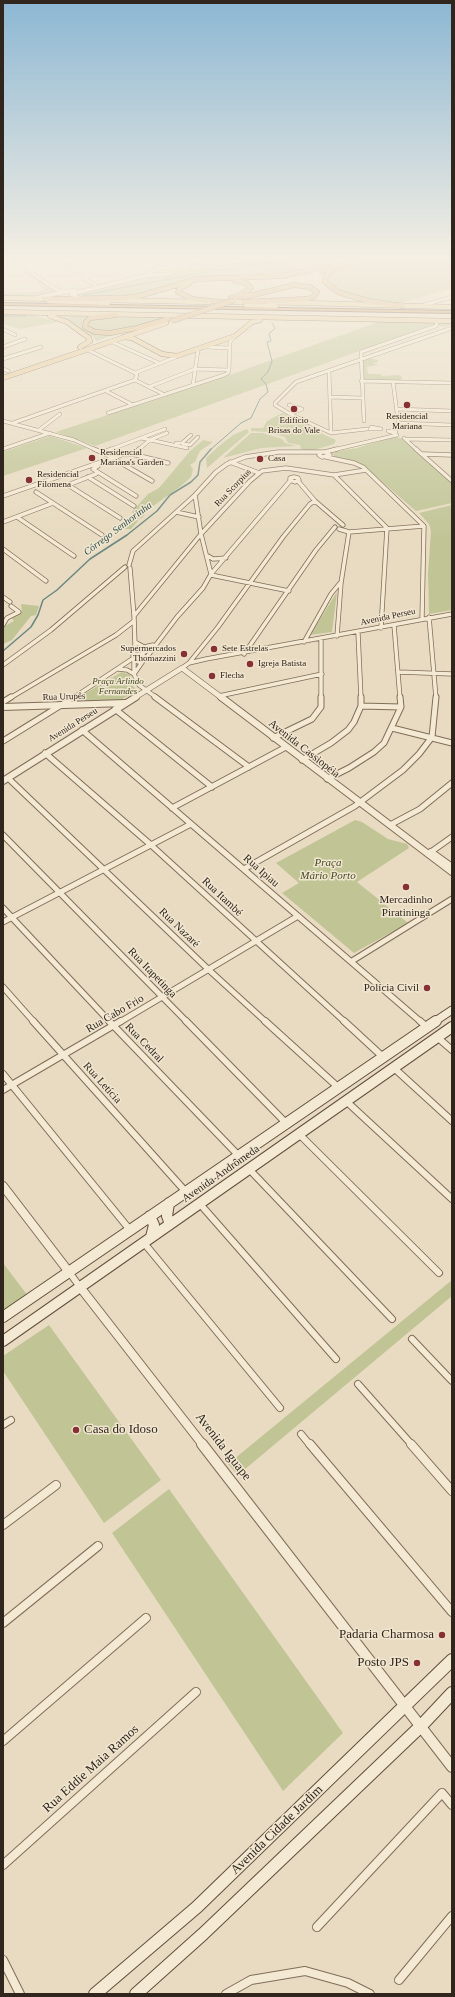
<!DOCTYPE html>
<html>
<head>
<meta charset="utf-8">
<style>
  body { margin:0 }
  #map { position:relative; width:455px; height:1997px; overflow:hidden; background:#e8dbc1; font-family:"Times New Roman",serif }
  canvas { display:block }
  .frame { position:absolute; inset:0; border:4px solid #31261d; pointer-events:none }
</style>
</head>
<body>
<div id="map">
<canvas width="455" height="1997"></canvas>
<div class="frame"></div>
</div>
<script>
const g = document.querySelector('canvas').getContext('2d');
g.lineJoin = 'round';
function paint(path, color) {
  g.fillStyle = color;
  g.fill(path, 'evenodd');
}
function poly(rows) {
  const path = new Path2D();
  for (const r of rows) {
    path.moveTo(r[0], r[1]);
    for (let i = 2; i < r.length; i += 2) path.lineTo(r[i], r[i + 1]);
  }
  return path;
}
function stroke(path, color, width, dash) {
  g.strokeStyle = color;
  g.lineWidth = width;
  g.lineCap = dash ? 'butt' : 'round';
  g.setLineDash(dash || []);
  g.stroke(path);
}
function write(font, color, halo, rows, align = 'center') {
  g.font = font + ' "Times New Roman",serif';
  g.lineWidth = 3;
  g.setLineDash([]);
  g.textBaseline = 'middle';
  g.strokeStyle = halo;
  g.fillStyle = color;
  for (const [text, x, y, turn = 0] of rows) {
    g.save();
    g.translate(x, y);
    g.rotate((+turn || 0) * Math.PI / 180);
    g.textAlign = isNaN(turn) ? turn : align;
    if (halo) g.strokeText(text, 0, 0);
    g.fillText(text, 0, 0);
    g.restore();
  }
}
const green = poly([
  [251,260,283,260,300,271,286,273,249,273,218,276,137,295,77,297,74,293,144,278],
  [363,260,452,260,452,288,402,303,359,298,341,292,329,283,328,276,334,270],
  [25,271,55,290,56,292,39,297,3,296,3,293,38,292,44,290,36,281,22,272],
  [3,314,28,314,58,322,20,329,3,324],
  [44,314,100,315,87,319,83,323,82,326,85,330,124,332,96,341,93,337,68,321],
  [115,316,167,317,144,324,108,332,92,330,88,327,88,324,95,318],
  [381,321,452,324,445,327,432,325,95,446,56,432,235,373],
  [368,358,378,360,378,362,373,363,378,365,367,367,368,374,381,374,382,376,399,375,402,377,401,381,362,380,361,361],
  [282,413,311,426,318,432,336,440,334,444,310,451,301,449,300,445,288,443,285,437,266,432,251,431,251,428,263,428,267,421],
  [247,429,249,432,207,468,206,458,219,446,233,435],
  [251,433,263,433,282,439,285,443,296,446,261,448,223,458],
  [50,436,87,448,3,476,3,452],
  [393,437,402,438,452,483,452,503,416,511,367,469,334,456,333,453,337,451,357,448],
  [203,440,213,442,200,451,195,462,190,465,193,469,191,477,181,486,149,509,142,518,137,519,138,521,131,529,117,529,120,523,132,519,130,517,134,514,132,512,148,494,159,488,190,451],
  [452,505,452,610,429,614,428,573,431,531,429,524,419,513],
  [337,592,332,632,310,635],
  [21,604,39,606,36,615,31,616,12,640,3,644,3,627,14,621,11,617,22,611],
  [122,672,130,675,132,685,137,690,119,701,70,702],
  [355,820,362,822,388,839,407,844,409,848,357,882,408,923,354,953,282,893,299,883,276,863],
  [3,1263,28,1296,3,1314],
  [452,1280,452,1296,238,1475,228,1464],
  [49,1325,161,1480,104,1523,3,1371,3,1356],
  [169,1489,343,1733,283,1791,112,1533]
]);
const streamFar1 = poly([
  [265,272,267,267,272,264],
  [84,295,201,273,209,269,228,270,242,266,273,263,277,260],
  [3,316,25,316,27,314],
  [210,450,241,423,251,418,260,399,268,392,266,384,261,379,268,372,272,361,267,342,271,341,269,334,275,328,272,323]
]);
const stream = poly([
  [3,651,31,627,38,615,43,600,57,590,90,559,127,535,157,511,170,495,191,482,198,475,200,462,211,449]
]);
const minorFar4 = poly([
  [12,260,57,290,65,292],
  [56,260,95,285],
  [63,265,89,260],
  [424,305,452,297],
  [3,329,15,335],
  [110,341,159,363],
  [3,347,25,339],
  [206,347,230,348],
  [86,349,135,373],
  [3,359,41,347],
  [229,370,230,342,235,336],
  [329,371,331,433],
  [135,373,176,357],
  [135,380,165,395],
  [361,381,452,383],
  [393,382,399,428],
  [193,385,198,350],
  [149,387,195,369,229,370],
  [106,391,133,405],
  [330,397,362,398],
  [289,405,302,409,290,414],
  [397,409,452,411],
  [108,413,224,375,228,373,229,370],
  [3,421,74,440,96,450],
  [364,421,361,352,436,326,437,323,434,321],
  [13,423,135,380,137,375,135,373],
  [398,423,452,425],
  [367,429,331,433,290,414,275,405,275,403,296,382,452,328],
  [370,429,381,429,371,427],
  [39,430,60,414],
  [394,433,388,431,396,432],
  [141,438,187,448],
  [404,438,417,450],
  [405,439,452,440],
  [176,443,182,443,191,435],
  [183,444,190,445,198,437],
  [3,449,50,433],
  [109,450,165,429],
  [138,450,150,440,167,433],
  [333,450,397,435]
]);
const minorFar3 = poly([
  [94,449,114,458],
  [416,449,452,481],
  [104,452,112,449],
  [136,452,139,449],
  [325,452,337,449],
  [423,454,452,455],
  [326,457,354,463,363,467,424,526,422,619],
  [116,460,152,481],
  [230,462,259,473],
  [98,466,93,469,136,496],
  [334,475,366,470],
  [88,477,134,506],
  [294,477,298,478,299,480,295,482,290,480,290,478,294,477],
  [298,481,315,501,343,525],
  [68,485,120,518],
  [68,485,96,474],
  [36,492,102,535],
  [195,495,201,534,211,574],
  [3,496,124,454,132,454,168,463],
  [176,512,199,517],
  [17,517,74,556],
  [3,522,53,503],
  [339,529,349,532,424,526],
  [3,549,46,581],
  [208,556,213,559,226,558],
  [129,565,133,551,195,495,216,472,227,464,245,457,278,452,325,452,330,455,322,457,319,455,321,453],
  [130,568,134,616,135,646,133,656],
  [211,575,289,591],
  [3,597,10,602],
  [134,616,201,534,250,481,262,471,286,468,334,475,387,528,381,628],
  [429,617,436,698],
  [3,625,7,618,19,612,11,606],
  [394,625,400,698],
  [358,633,361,698],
  [337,636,341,583,349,532],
  [321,638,321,698],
  [135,642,144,647,153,645],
  [304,642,331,594,340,583],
  [141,654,145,657,144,660,138,662,133,660,134,655,141,654],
  [141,654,151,649],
  [244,654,316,550,335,527],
  [146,658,177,617,203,588,211,574,290,481],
  [134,661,134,674,139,685,157,698],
  [189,663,218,627,283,537,310,504,315,501],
  [3,665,51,630,125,567],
  [182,668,189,663,206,659,452,614],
  [118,669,127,670,134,674],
  [399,672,452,674],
  [134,674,143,661],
  [219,696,322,674],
  [10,698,116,635,134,621],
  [73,698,132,659]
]);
const minorFar2 = poly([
  [155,697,249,767],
  [3,702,11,697],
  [361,706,401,707],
  [115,709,212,787],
  [392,728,452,743],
  [82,730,421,1022],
  [273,738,312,719,321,707,321,697],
  [3,741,74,697],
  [45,753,151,845,345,1022],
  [302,760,331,743,348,730,354,722,361,706,361,697],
  [8,778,209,970,266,1022],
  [327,779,349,768,374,752,384,743,401,707,400,697],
  [172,808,286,747],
  [390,825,420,809,452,783],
  [3,835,187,1022],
  [428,854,452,837],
  [244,869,355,806,403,770,419,754,432,737,436,697],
  [3,908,110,1022],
  [3,922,191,824],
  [352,961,452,899],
  [3,987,34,1022],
  [120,1022,298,916]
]);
const minorFar1 = poly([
  [33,1021,186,1192],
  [109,1021,239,1156],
  [186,1021,287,1124],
  [265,1021,339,1088],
  [344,1021,383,1057],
  [420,1021,427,1027],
  [437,1037,452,1050],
  [394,1068,452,1121],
  [3,1074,130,1230],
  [3,1090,121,1021],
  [346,1101,452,1199],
  [299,1134,439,1273],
  [249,1169,392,1319],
  [200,1204,336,1359],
  [144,1243,280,1408],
  [69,1272,80,1287],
  [412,1339,452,1381],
  [358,1384,412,1445],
  [3,1425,11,1420],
  [301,1434,310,1445]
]);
const minor = poly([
  [310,1444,452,1612],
  [411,1444,452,1491],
  [3,1525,56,1485],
  [3,1623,98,1546],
  [3,1741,146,1618],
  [3,1865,196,1692],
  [317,1927,442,1793,452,1805],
  [3,1960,20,1994],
  [399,1980,452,1916],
  [226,1994,251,1980,305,1971,348,1983,370,1994]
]);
const tertiaryFar4 = poly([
  [146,260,163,268],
  [148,273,163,268,171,269,172,272],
  [35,298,75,290],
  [79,298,71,294,143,276,169,274,180,269,221,260],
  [3,369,8,371]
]);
const tertiaryFar3 = poly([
  [134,698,182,668,222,698]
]);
const tertiaryFar2 = poly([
  [221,697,452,872],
  [3,707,125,703],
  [3,781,136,697],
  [431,852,452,867]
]);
const tertiaryFar1 = poly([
  [3,1186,69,1272],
  [80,1287,203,1445]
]);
const tertiary = poly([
  [202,1444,452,1767]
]);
const secondaryFar2 = poly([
  [434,1022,452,1010]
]);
const secondaryFar1 = poly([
  [169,1203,167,1216,170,1224],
  [150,1216,154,1225,151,1237],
  [3,1317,436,1021],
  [3,1341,452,1027]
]);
const secondary = poly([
  [95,1994,197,1907,452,1660],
  [136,1994,203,1934,421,1726,452,1693]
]);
const primary = poly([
  [3,298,54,299],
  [102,300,210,302],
  [48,301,108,303],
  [224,302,254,302],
  [268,302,452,307],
  [246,305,276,306],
  [3,312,452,321],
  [50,316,67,322,89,338,90,341,80,347],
  [124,337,132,338,162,354,177,356,235,336,252,322,260,320],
  [3,378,166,323]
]);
const trunk = poly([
  [333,269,326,276,325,282,338,292,368,301,403,306],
  [322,271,358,260],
  [235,281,246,283,251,288,241,294],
  [189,284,180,288,178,292,192,299,220,302],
  [231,298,247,293],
  [44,299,123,298,139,296,198,279,283,276,327,266],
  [244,302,307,299,313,297,317,292,310,287,294,285,245,297],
  [116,315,90,318,86,322,85,327,95,332,110,333,137,328,168,319]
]);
const motorway = poly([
  [3,303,452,311,452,313,3,305,3,303]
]);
const trunkBridge = poly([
  [172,321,235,300]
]);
const markers = [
  [407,405,4,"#883135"],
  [294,409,4,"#883135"],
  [92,458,4,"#883135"],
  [260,459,4,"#883135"],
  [29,480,4,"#883135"],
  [214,649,4,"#883135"],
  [184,654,4,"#883135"],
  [250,664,4,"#883135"],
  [212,676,4,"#883135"],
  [406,887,4,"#883135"],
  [427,988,4,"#883135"],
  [76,1430,4,"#883135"],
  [442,1635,4,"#883135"],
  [417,1663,4,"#883135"]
];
const farPoinames = [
  ["Residencial",407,417,"center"],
  ["Mariana",407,427,"center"],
  ["Edifício",294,421,"center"],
  ["Brisas do Vale",294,431,"center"],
  ["Residencial",100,453],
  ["Mariana's Garden",100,463],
  ["Casa",268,459],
  ["Residencial",37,475],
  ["Filomena",37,485],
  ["Supermercados",176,649,"right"],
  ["Thomazzini",176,659,"right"],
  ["Sete Estrelas",222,649],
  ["Igreja Batista",258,664],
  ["Flecha",220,676]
];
const farStreetnames = [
  ["Rua Scorpius",233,488,-46],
  ["Avenida Perseu",388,617,-12],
  ["Rua Urupês",64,697,-2],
  ["Avenida Perseu",73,725,-32]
];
const farParknames = [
  ["Praça Arlindo",118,682],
  ["Fernandes",118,692]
];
const farWaternames = [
  ["Córrego Senhorinha",118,529,-37]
];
const streetNames = [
  ["Avenida Cassiopéia",304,749,38],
  ["Rua Ipiau",261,871,41],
  ["Rua Itambé",222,897,43],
  ["Rua Nazaré",179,928,44],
  ["Rua Itapetinga",152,973,46],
  ["Rua Cabo Frio",115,1014,-30],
  ["Rua Cedral",144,1043,46],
  ["Rua Letícia",102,1083,48],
  ["Avenida Andrômeda",221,1174,-35]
];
const parkNames = [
  ["Praça",328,863],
  ["Mário Porto",328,876]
];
const poiNames = [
  ["Mercadinho",406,900],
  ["Piratininga",406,913],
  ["Polícia Civil",419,988,"right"]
];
const nearPoinames = [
  ["Casa do Idoso",84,1430,"left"],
  ["Padaria Charmosa",434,1635],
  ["Posto JPS",409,1663]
];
const nearStreetnames = [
  ["Avenida Iguape",223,1447,52],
  ["Rua Eddie Maia Ramos",91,1769,-42],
  ["Avenida Cidade Jardim",277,1830,-44]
];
paint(green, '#c1c596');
stroke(streamFar1, '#6b8880', 1);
stroke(stream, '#6b8880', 1.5);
stroke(minorFar4, '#806d5a', 4);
stroke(minorFar3, '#806d5a', 5);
stroke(minorFar2, '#806d5a', 7);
stroke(minorFar1, '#806d5a', 8);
stroke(minor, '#806d5a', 10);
stroke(tertiaryFar4, '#806d5a', 4.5);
stroke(tertiaryFar3, '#806d5a', 6);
stroke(tertiaryFar2, '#806d5a', 8);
stroke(tertiaryFar1, '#806d5a', 10);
stroke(tertiary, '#806d5a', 12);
stroke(secondaryFar2, '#624e3e', 9);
stroke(secondaryFar1, '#624e3e', 12);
stroke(secondary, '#624e3e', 14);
stroke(primary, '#4e3c2e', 5.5);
stroke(trunk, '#4e3c2e', 5.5);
stroke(motorway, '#4e3c2e', 2);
stroke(minorFar4, '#f4e9d3', 3);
stroke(minorFar3, '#f4e9d3', 3.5);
stroke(minorFar2, '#f4e9d3', 5);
stroke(minorFar1, '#f4e9d3', 6);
stroke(minor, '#f4e9d3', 8);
stroke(tertiaryFar4, '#f4e9d3', 3.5);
stroke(tertiaryFar3, '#f4e9d3', 5);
stroke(tertiaryFar2, '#f4e9d3', 6);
stroke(tertiaryFar1, '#f4e9d3', 8);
stroke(tertiary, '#f4e9d3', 10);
stroke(secondaryFar2, '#f4e9d3', 7);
stroke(secondaryFar1, '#f4e9d3', 10);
stroke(secondary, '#f4e9d3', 12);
stroke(primary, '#e9cd9c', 4.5);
stroke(trunk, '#dcb27a', 4.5);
paint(motorway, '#d09759');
stroke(trunkBridge, '#4e3c2e', 5.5, []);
stroke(trunkBridge, '#dcb27a', 4.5);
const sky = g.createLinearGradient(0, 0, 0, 539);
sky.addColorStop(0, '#8cb7d3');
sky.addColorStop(0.48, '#f5efe3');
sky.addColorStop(1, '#f5efe300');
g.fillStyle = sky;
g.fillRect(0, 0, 455, 539);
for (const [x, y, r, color] of markers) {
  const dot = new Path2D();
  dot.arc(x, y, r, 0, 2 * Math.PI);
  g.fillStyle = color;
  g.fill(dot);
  stroke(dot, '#f1e6d0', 1.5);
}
write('9px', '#31261d', '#f1e6d0', farPoinames, 'left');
write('9px', '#31261d', '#f1e6d0', farStreetnames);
write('italic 9px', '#444b26', '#f1e6d0', farParknames);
write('italic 10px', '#2e4f4c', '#f1e6d0', farWaternames);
write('11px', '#31261d', '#f1e6d0', streetNames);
write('italic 11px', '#444b26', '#f1e6d0', parkNames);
write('11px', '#31261d', '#f1e6d0', poiNames);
write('13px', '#31261d', '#f1e6d0', nearPoinames, 'right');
write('13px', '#31261d', '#f1e6d0', nearStreetnames);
</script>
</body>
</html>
